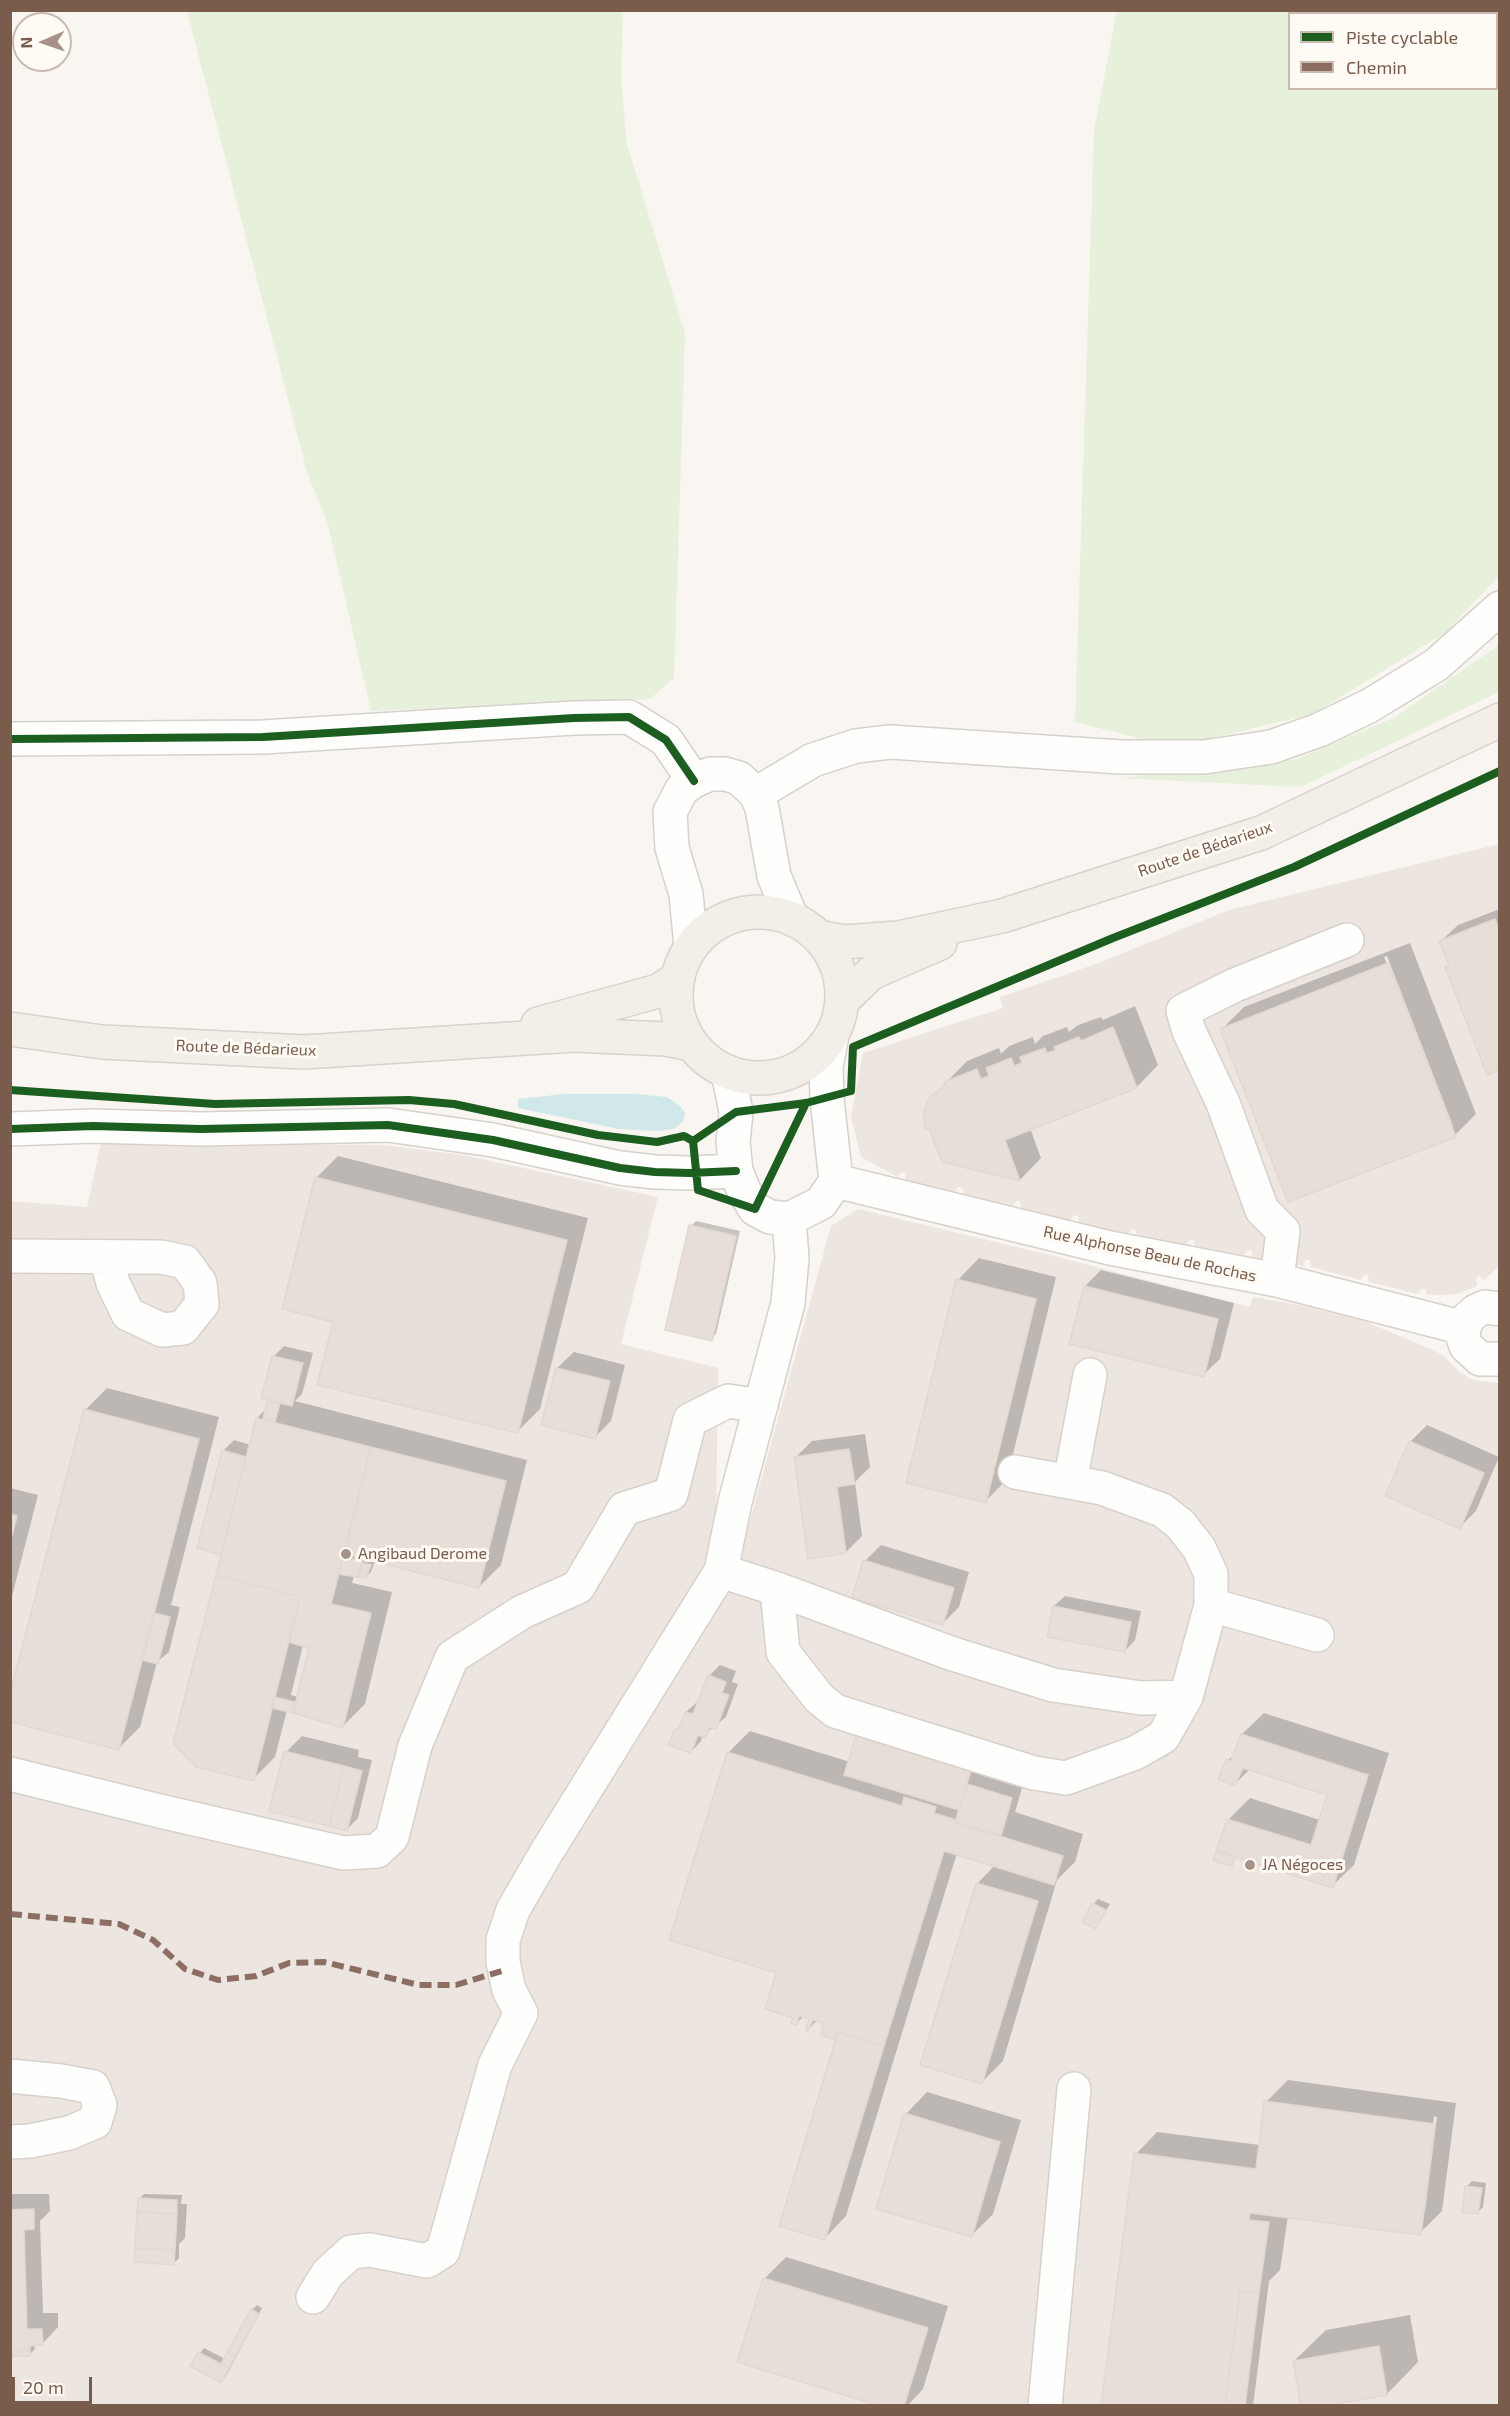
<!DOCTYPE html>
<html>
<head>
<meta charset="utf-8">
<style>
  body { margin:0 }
  #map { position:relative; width:1510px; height:2416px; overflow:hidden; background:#f9f5f0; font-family:"Exo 2",sans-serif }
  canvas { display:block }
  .frame { position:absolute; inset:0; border:12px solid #7a5c4d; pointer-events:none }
  .legend { position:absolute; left:1288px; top:12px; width:210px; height:78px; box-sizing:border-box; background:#fffaf3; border:2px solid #cabbb1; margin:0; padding:8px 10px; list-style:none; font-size:18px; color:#7a5c4d }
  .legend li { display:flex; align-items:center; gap:12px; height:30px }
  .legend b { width:30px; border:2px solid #cabbb1 }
  .north { position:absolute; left:12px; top:12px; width:60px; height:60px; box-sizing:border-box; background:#fffaf3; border:2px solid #cabbb1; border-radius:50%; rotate:268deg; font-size:16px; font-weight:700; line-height:24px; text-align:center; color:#7a5c4d }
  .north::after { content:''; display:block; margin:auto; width:21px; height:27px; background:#a69286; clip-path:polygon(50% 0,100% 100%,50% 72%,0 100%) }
  .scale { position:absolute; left:12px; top:2377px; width:80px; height:27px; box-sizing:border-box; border:3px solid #7a5c4d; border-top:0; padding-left:8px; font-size:18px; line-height:21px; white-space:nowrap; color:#7a5c4d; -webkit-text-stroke:4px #fffaf3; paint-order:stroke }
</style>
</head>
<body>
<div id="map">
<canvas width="1510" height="2416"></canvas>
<div class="frame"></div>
<ul class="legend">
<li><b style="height:8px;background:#1b5e20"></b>Piste cyclable</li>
<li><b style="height:8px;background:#8d6e63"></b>Chemin</li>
</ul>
<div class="north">N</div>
<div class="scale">20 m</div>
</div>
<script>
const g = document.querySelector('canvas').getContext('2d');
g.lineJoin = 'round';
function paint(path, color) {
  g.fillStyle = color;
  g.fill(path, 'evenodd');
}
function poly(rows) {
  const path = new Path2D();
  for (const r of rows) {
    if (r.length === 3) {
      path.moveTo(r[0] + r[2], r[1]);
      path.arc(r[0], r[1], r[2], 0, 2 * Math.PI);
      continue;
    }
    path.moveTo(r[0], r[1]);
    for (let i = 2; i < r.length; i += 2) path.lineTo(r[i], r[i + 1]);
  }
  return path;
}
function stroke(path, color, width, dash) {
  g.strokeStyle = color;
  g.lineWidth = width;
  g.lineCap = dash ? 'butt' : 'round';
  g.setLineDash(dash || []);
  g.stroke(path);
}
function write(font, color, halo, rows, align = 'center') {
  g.font = font + ' "Exo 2",sans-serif';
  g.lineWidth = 6;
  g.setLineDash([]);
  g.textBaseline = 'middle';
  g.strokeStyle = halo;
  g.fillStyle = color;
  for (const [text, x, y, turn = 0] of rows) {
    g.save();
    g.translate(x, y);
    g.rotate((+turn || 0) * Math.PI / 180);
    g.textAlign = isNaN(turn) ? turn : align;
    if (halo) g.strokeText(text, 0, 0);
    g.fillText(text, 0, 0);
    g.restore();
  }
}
const industrial = poly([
  [1499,844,1499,1266,1484,1280,1479,1276,1476,1278,1477,1286,1461,1293,1448,1295,1427,1295,1425,1289,1421,1289,1418,1294,1369,1282,1368,1275,1364,1275,1360,1280,1311,1267,1310,1260,1306,1260,1303,1266,1253,1257,1251,1250,1247,1250,1244,1255,1195,1246,1193,1240,1189,1240,1186,1245,1137,1236,1136,1230,1131,1229,1128,1234,1079,1222,1078,1216,1074,1215,1070,1220,1021,1208,1020,1201,1016,1201,1013,1206,964,1194,962,1187,958,1187,955,1192,906,1180,905,1173,901,1172,898,1177,861,1157,851,1117,863,1053,1003,1008,1000,997,1096,964,1229,910],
  [101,1143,383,1145,463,1155,658,1197,621,1344,718,1368,716,1528,747,1531,831,1226,858,1209,1046,1254,1250,1307,1253,1297,1299,1305,1364,1321,1435,1351,1444,1356,1461,1373,1473,1380,1499,1383,1499,2405,11,2405,10,1201,87,1207]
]);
const green = poly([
  [187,11,623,11,621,80,627,144,685,333,674,678,650,699,371,711,328,524,307,472],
  [1117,11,1499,11,1499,576,1445,633,1313,714,1173,747,1075,722,1094,130],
  [1290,14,1496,14,1496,88,1290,88],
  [1499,645,1499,692,1301,787,1120,778,1297,759,1395,717]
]);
const water = poly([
  [565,1094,635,1094,667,1097,680,1106,685,1113,683,1121,674,1129,655,1131,619,1129,518,1108,518,1099]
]);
const shadow = poly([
  [1500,909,1500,1068,1441,941,1458,925],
  [1410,943,1476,1114,1455,1135,1222,1029,1244,1007],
  [1387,956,1453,1126,1450,1126,1384,957],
  [1135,1006,1158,1065,1137,1087,1030,1128,1041,1158,1020,1180,943,1161,930,1099,967,1061,999,1048,1001,1054,1009,1046,1033,1037,1035,1044,1043,1036,1067,1027,1069,1032,1078,1025,1101,1017,1103,1020],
  [338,1156,588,1218,540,1409,518,1431,335,1321,317,1177],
  [696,1221,740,1231,716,1334,711,1339,691,1226],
  [979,1258,1056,1277,1007,1479,986,1501,958,1280],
  [1101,1270,1234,1303,1220,1359,1203,1375,1085,1286],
  [284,1346,313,1353,302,1394,295,1401,527,1460,501,1565,479,1587,375,1560,371,1572,366,1577,354,1575,352,1583,392,1592,365,1704,343,1726,296,1707,292,1711,287,1710,275,1757,253,1779,223,1554,199,1547,223,1451,234,1440,251,1445,257,1418,266,1409,270,1399,273,1357],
  [303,1645,311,1647,298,1697,291,1695],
  [574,1352,625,1365,611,1421,595,1437,557,1368],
  [107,1388,219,1417,171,1605,180,1607,169,1652,157,1662,140,1727,118,1749,85,1410],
  [1427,1425,1499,1457,1476,1511,1460,1527,1387,1495,1411,1441],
  [865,1434,870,1467,855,1482,862,1536,846,1552,795,1458,812,1441],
  [10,1488,38,1495,10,1604],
  [881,1545,969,1572,959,1607,942,1624,865,1561],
  [1065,1596,1141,1611,1135,1640,1125,1651,1054,1606],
  [720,1665,736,1671,732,1682,738,1684,726,1717,703,1735,701,1741,691,1752,675,1731,681,1725,686,1712,697,1702,699,1702,709,1676],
  [1264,1713,1389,1753,1354,1865,1332,1886,1237,1856,1231,1864,1228,1820,1250,1798,1320,1820,1329,1794,1250,1769,1235,1784,1227,1761,1236,1753,1242,1734],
  [750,1731,850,1762,988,1748,980,1775,1022,1788,1015,1812,1083,1834,1075,1862,1057,1880,1003,2061,982,2082,977,1884,995,1865,957,1853,846,2216,825,2238,837,2039,822,2034,825,2022,818,2020,808,2029,811,2018,804,2016,796,2024,778,1972,728,1753],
  [302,1736,359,1750,358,1757,372,1760,358,1818,347,1829,286,1752],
  [1098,1899,1110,1904,1096,1927,1093,1904],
  [1288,2080,1456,2103,1442,2211,1420,2233,1288,2216,1280,2270,1269,2281,1253,2406,1103,2406,1136,2154,1157,2132,1260,2145,1266,2102],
  [1434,2116,1437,2117,1425,2211,1422,2211],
  [927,2092,1021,2120,993,2214,972,2235,906,2114],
  [1472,2181,1486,2183,1483,2207,1478,2212,1467,2186],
  [13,2194,49,2194,50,2211,40,2221,43,2313,58,2313,58,2327,42,2344,34,2344,35,2349,30,2354,10,2355,10,2197],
  [144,2194,182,2195,181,2204,187,2204,185,2238,179,2244,179,2258,174,2263,139,2199],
  [786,2257,948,2306,923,2389,907,2406,885,2406,764,2279],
  [257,2305,262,2308,226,2376,221,2381,200,2353,204,2348,225,2359,252,2310],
  [1410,2315,1418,2362,1387,2394,1294,2361,1326,2330]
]);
const building = poly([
  [1495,919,1500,932,1500,1070,1487,1075,1445,967,1449,965,1439,941,1495,919],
  [1388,963,1456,1137,1288,1202,1220,1029,1388,963],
  [1113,1027,1137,1088,1005,1140,1020,1181,942,1162,929,1128,925,1129,923,1114,929,1098,945,1085,944,1082,977,1069,981,1079,989,1076,986,1068,1011,1058,1014,1066,1022,1063,1020,1057,1045,1048,1047,1053,1056,1050,1054,1047,1079,1037,1081,1041,1113,1027],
  [315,1177,567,1240,518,1433,317,1385,333,1322,282,1309,315,1177],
  [689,1225,736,1236,712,1341,665,1330,689,1225],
  [956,1279,1036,1299,986,1503,906,1483,956,1279],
  [1084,1286,1218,1319,1204,1377,1069,1344,1084,1286],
  [272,1356,303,1363,292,1406,261,1398,272,1356],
  [556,1368,610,1381,595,1439,541,1425,556,1368],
  [267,1400,280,1403,275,1422,263,1419,267,1400],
  [84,1409,199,1439,119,1750,10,1722,10,1694,84,1409],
  [256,1418,371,1447,331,1604,371,1613,343,1728,293,1713,309,1648,289,1642,300,1597,216,1575,256,1418],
  [1409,1441,1484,1473,1460,1529,1385,1496,1409,1441],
  [371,1447,506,1481,479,1588,344,1554,371,1447],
  [849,1449,855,1484,837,1487,846,1553,808,1559,794,1457,849,1449],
  [222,1450,246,1457,221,1555,197,1548,222,1450],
  [10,1514,17,1516,10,1543,10,1514],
  [343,1557,362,1561,358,1577,338,1574,343,1557],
  [863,1560,954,1588,943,1625,852,1598,863,1560],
  [363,1563,371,1565,366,1578,359,1577,363,1563],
  [216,1575,300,1597,254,1781,196,1767,173,1743,216,1575],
  [1053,1606,1131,1622,1125,1652,1047,1637,1053,1606],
  [154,1613,170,1617,158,1664,142,1660,154,1613],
  [708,1675,726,1682,722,1693,729,1695,716,1729,710,1727,705,1738,698,1735,691,1753,668,1745,674,1730,679,1728,685,1712,693,1714,708,1675],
  [274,1697,295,1702,293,1713,272,1708,274,1697],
  [858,1729,973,1764,959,1810,844,1775,858,1729],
  [1241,1734,1368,1775,1333,1888,1216,1851,1227,1819,1311,1845,1327,1795,1243,1768,1235,1786,1218,1779,1226,1760,1231,1761,1241,1734],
  [284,1751,344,1766,329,1826,269,1811,284,1751],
  [727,1752,902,1806,904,1797,936,1807,934,1813,956,1820,955,1822,1063,1856,1054,1885,944,1851,884,2046,838,2032,835,2040,821,2035,823,2023,813,2020,807,2032,806,2029,809,2019,799,2016,797,2025,791,2024,793,2018,765,2009,776,1973,669,1940,727,1752],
  [344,1766,362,1771,347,1831,329,1826,344,1766],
  [967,1784,1012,1798,1001,1836,955,1822,967,1784],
  [1216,1851,1235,1856,1232,1866,1213,1861,1216,1851],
  [976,1883,1038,1901,982,2084,920,2065,976,1883],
  [1092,1903,1106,1910,1096,1929,1082,1922,1092,1903],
  [838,2032,884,2046,825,2240,779,2226,838,2032],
  [1264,2101,1435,2124,1421,2235,1250,2213,1249,2220,1269,2222,1259,2293,1240,2291,1225,2406,1101,2406,1134,2153,1256,2169,1264,2101],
  [904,2113,1000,2142,972,2237,876,2209,904,2113],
  [1465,2186,1482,2188,1478,2214,1462,2212,1465,2186],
  [138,2198,177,2200,177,2214,137,2212,138,2198],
  [34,2209,34,2229,24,2230,27,2329,42,2329,43,2345,30,2346,30,2350,13,2351,13,2357,10,2357,10,2210,34,2209],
  [137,2212,177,2214,175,2250,135,2248,137,2212],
  [135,2248,175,2250,174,2265,134,2262,135,2248],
  [763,2278,928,2328,904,2406,880,2406,737,2362,763,2278],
  [1240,2291,1259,2293,1245,2406,1225,2406,1240,2291],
  [251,2309,259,2314,235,2357,227,2352,251,2309],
  [1379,2346,1387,2395,1326,2406,1301,2406,1293,2361,1379,2346],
  [30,2350,30,2356,13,2357,13,2351,30,2350],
  [198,2352,229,2368,221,2383,190,2366,198,2352],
  [227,2352,235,2357,229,2368,221,2364,227,2352]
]);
const minor = poly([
  [10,739,263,737,574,718,629,717,666,740,694,781],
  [756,794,813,760,856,746,890,742,1121,757,1204,757,1271,747,1319,730,1369,706,1436,665,1500,608],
  [691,947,686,894,672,848,670,812,682,789,694,781,710,774,725,774,739,778,756,794,762,808,774,876,792,919],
  [728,1072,736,1112,733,1142,736,1171,744,1191,755,1209,770,1217,789,1219,821,1203,836,1181,827,1099,826,1067,832,1035],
  [10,1129,93,1126,201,1129,388,1125,493,1140,620,1168,655,1172,689,1173,736,1171],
  [836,1181,1110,1248,1277,1280,1464,1328],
  [10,1256,161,1257,185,1262,200,1283,202,1304,183,1328,162,1330,128,1314,113,1283,106,1257],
  [1277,1280,1283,1231,1262,1210,1223,1103,1189,1031,1183,1011,1235,985,1347,940],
  [1500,1309,1485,1307,1476,1311,1468,1318,1464,1328,1463,1337,1466,1346,1480,1359,1500,1359],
  [1070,1482,1090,1375],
  [721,1571,777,1589,953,1654,1053,1685,1141,1698,1186,1697],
  [777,1589,783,1652,819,1698,835,1711,1034,1773,1066,1778,1135,1753,1163,1737,1186,1697,1211,1605,1211,1574,1199,1548,1180,1524,1162,1510,1102,1488,1015,1472],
  [1211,1605,1317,1635],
  [10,1774,164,1812,343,1853,377,1851,392,1837,415,1746,452,1657,522,1612,578,1587,624,1509,671,1494,690,1420,728,1401,761,1406],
  [10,2076,61,2081,93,2087,100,2105,95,2122,69,2133,30,2141,10,2142],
  [313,2297,328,2273,351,2252,370,2250,427,2261,443,2251,495,2065,521,2013,509,1990,503,1962,503,1940,513,1910,546,1853,721,1571,735,1502,788,1303,792,1258,789,1219],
  [1045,2406,1074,2089]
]);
const major = poly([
  [759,995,83],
  [818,937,844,942,898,938,1002,916,1261,833,1500,720],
  [842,1001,871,973,940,943],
  [538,1024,658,991,678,978],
  [10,1029,102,1042,304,1052,574,1035,666,1039,692,1044]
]);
const quiet = poly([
  [10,1914,119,1924,153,1940,185,1969,218,1980,256,1976,289,1963,324,1962,419,1985,456,1985,505,1970]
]);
const cycleway = poly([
  [10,739,263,737,574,718,629,717,666,740,694,781],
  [10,1090,215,1104,409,1100,454,1104,598,1135,657,1142,684,1136,693,1141],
  [10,1129,93,1126,201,1129,388,1125,493,1140,620,1168,655,1172,689,1173,736,1171],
  [693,1141,736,1112,806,1103,851,1091,853,1047,1113,938,1294,867,1500,771],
  [693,1141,698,1190,755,1209,806,1103]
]);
const markers = [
  [346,1554,6,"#a69286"],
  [1250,1865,6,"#a69286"]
];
const streetNames = [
  ["Route de Bédarieux",1205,849,-19],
  ["Route de Bédarieux",246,1048,2],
  ["Rue Alphonse Beau de Rochas",1150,1254,12]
];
const poiNames = [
  ["Angibaud Derome",358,1554],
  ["JA Négoces",1262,1865]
];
paint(industrial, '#ede5e0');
paint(green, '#e7f0db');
paint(water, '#d0e8ea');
paint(shadow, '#0003');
paint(building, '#e6ded7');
stroke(building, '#e2d8d2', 1.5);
stroke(minor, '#d7d1cb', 36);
stroke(major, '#dad1cc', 36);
stroke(minor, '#fefefd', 33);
stroke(major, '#f3eee8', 33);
stroke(quiet, '#8d6e63', 6, [12, 6]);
stroke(cycleway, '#1b5e20', 8);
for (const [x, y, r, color] of markers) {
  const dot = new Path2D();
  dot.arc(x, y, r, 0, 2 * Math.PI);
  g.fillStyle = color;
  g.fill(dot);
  stroke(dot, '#fffaf3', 2);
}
write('16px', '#7a5c4d', '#fffaf3', streetNames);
write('16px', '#7a5c4d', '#fffaf3', poiNames, 'left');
</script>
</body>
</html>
